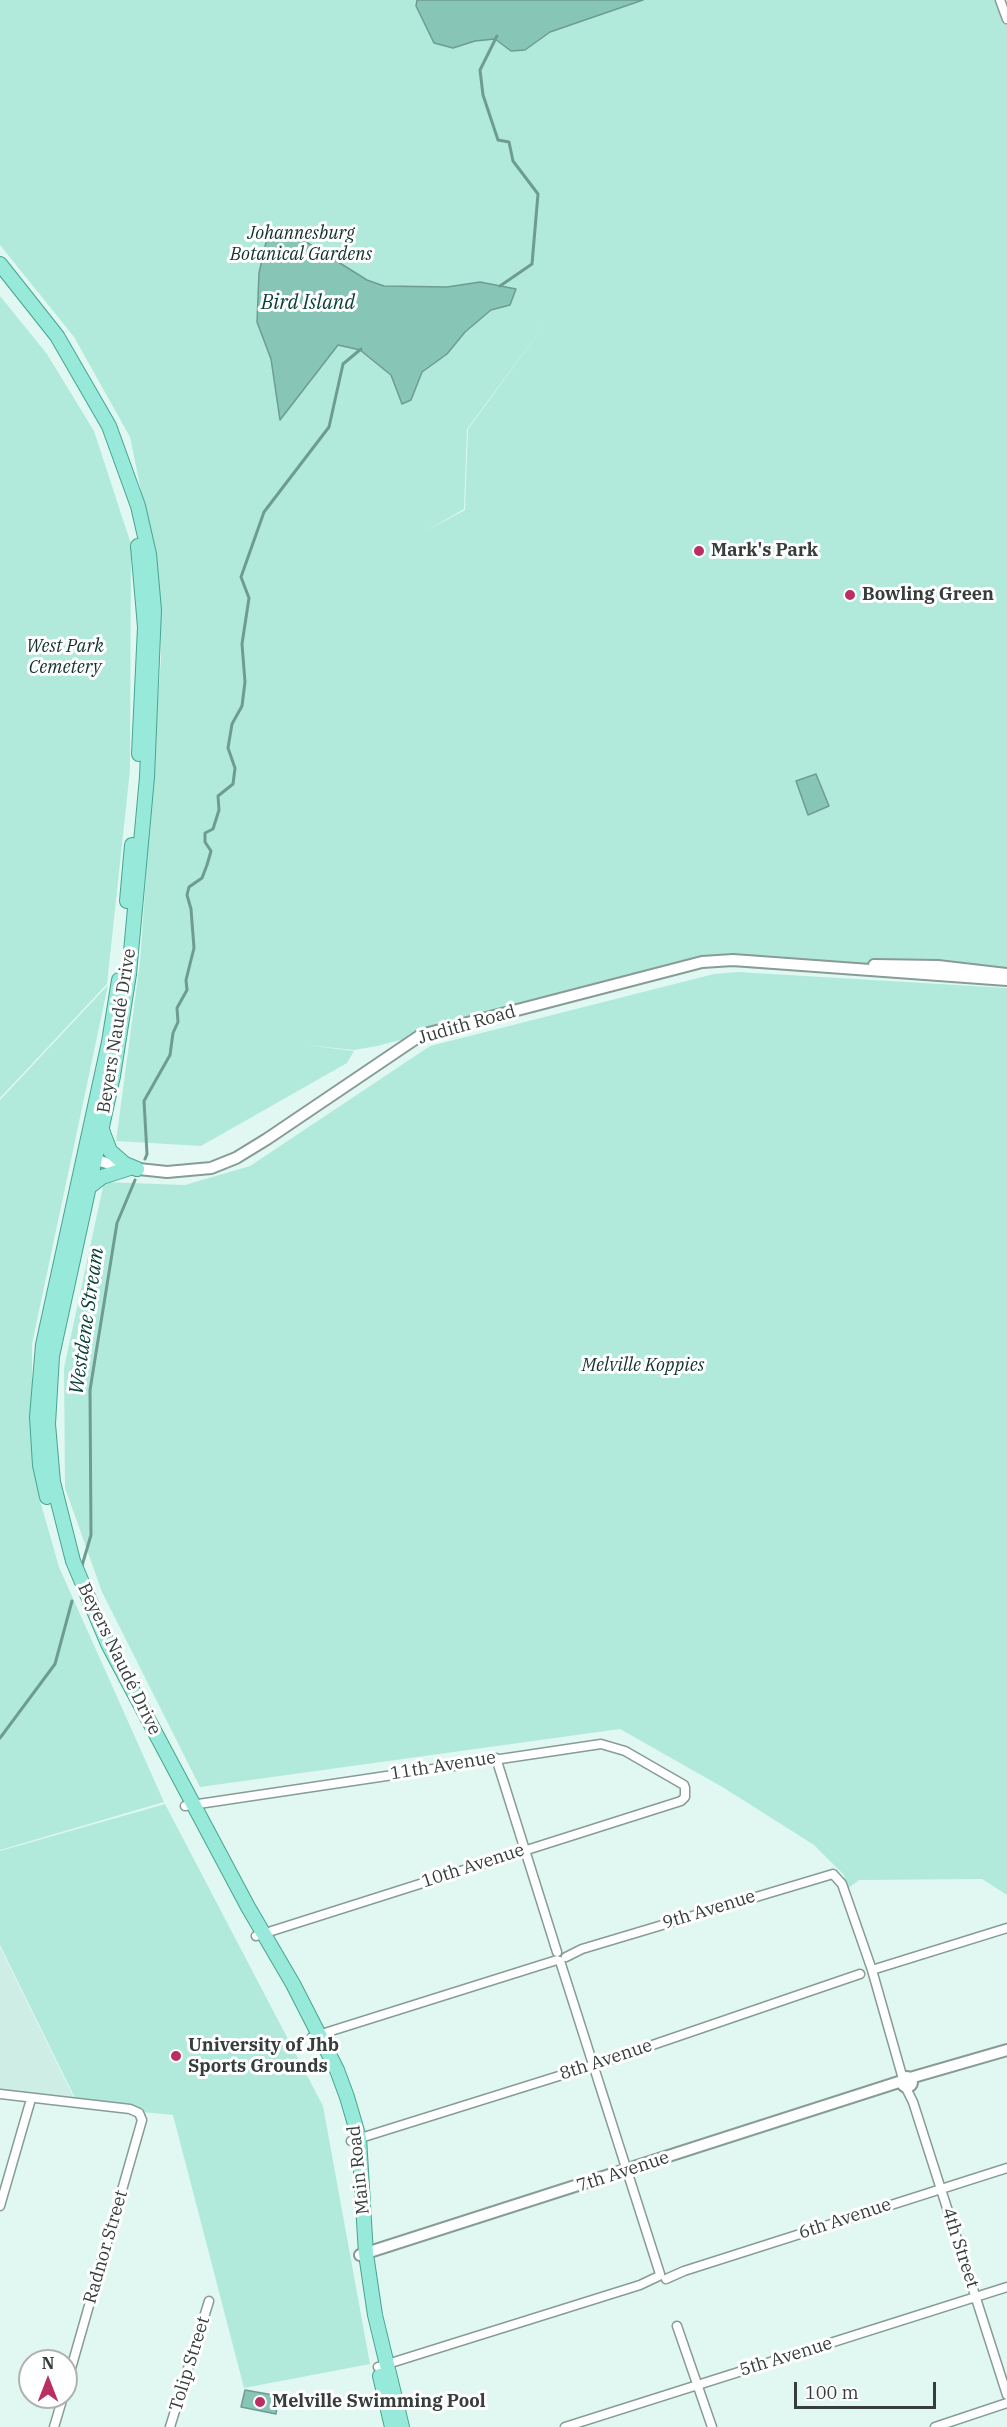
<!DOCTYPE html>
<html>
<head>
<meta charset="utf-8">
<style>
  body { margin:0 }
  #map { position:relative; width:1007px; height:2427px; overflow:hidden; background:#e1f8f2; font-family:"IBM Plex Serif",serif }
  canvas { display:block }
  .north { position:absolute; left:18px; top:2349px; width:60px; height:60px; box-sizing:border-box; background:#fff; border:2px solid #aeb2b1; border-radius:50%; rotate:0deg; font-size:16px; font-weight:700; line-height:24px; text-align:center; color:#353e3b }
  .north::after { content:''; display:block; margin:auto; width:21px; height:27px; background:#bb2e61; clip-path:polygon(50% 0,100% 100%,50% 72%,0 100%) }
  .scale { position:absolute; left:794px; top:2382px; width:142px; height:27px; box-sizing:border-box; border:3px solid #353e3b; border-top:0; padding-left:8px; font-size:18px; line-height:21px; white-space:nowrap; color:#353e3b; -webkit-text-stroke:4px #fff; paint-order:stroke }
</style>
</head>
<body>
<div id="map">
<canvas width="1007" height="2427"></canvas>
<div class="north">N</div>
<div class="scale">100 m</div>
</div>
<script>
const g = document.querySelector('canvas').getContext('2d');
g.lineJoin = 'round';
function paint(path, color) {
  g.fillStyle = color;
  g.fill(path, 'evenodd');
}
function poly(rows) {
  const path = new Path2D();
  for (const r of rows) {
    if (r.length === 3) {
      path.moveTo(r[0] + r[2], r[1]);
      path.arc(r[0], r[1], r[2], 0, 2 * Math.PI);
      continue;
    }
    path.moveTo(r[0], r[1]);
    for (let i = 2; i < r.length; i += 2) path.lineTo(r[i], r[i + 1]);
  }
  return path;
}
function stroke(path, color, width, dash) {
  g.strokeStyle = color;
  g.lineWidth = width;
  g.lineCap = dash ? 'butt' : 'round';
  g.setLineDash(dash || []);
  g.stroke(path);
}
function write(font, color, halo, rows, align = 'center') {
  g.font = font + ' "IBM Plex Serif",serif';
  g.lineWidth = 6;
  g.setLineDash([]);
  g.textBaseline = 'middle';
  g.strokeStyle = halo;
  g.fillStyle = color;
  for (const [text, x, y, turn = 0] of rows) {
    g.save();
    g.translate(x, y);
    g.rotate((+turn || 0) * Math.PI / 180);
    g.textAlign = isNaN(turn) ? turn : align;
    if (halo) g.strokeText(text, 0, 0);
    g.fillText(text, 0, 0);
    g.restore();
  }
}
const built = poly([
  [0,1947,78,2106,0,2093]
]);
const green = poly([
  [0,0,999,0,1007,22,1007,984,697,965,377,1046,354,1050,306,1045,354,1051,347,1063,201,1146,116,1141,140,962,161,658,159,595,150,535,130,437,74,337,0,245],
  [548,320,468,429,465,510,424,532,464,509,467,429],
  [0,296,47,354,94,431,131,544,130,770,107,984,0,1098],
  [738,972,1007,988,1007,1895,982,1879,859,1880,846,1890,844,1875,814,1845,724,1788,620,1729,200,1787,102,1592,65,1488,64,1368,104,1182,185,1185,250,1166,430,1046,714,974],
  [108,985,32,1344,32,1448,39,1497,59,1567,164,1802,0,1850,0,1100],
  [165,1804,323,2106,370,2364,244,2388,173,2115,79,2106,0,1945,0,1851]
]);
const water = poly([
  [417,0,643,0,550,32,525,50,511,51,495,39,475,41,453,48,434,43,416,6,417,0],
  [277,233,295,235,367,280,384,286,447,287,480,282,516,289,510,305,491,310,465,332,447,354,422,372,411,400,402,404,391,375,360,350,338,345,280,420,271,359,257,322,259,273,267,238,277,233],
  [816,774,829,806,808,815,796,781,816,774],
  [245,2390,279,2396,276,2414,241,2407,245,2390]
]);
const stream = poly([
  [497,36,480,70,483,95,498,140,509,142,513,161,538,194,532,264,500,286],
  [145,1159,147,1154,144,1101,170,1055,173,1033,178,1022,177,1008,187,990,186,980,194,948,191,909,187,895,189,887,202,878,207,865,211,851,205,842,205,833,213,829,219,810,218,796,233,784,235,768,228,748,232,724,242,706,245,682,242,644,249,598,241,577,264,512,329,427,343,364,361,349],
  [81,1569,91,1535,90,1390,117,1223,135,1180],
  [0,1738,55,1664,72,1601]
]);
const minor = poly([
  [1000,0,1007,19],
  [496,1758,557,1952],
  [185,1806,601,1744,625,1751,684,1785,685,1788,685,1797,681,1801,256,1936],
  [566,1957,582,1949,833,1874,842,1884,872,1970,903,2079],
  [560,1961,660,2274],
  [872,1970,1007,1928],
  [312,2037,557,1960],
  [906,2088,913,2102,1007,2395],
  [0,2094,130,2109,139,2113,142,2120,66,2386],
  [351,2141,594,2065,860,1974],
  [0,2206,31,2099],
  [666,2279,684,2271,1007,2168],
  [677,2326,712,2427],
  [378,2367,640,2285,659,2276],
  [54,2427,63,2397],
  [170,2427,209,2301],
  [565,2427,1007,2287],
  [935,2427,1007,2403]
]);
const tertiary = poly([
  [874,965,938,966,1007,974],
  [90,1158,120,1167,167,1172,211,1168,236,1158,267,1139,421,1035,702,962,733,960,1007,980],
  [907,2082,5],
  [910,2078,1007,2050],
  [360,2255,902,2081]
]);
const primary = poly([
  [0,264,57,336,109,426,138,506,149,554,154,610,147,777,129,974,113,1076,52,1356,48,1424,53,1482,73,1561,108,1644,248,1907,293,1984,337,2070,347,2097,359,2138,366,2254,375,2315,402,2427],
  [138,546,145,627,139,754],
  [127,901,132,845],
  [102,1130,110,1151,125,1164,137,1169],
  [88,1188,102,1177,130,1168],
  [47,1497,40,1465,37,1417,43,1345,109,1042,119,980],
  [380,2376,392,2427]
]);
const markers = [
  [699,551,6,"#bb2e61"],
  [850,595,6,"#bb2e61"],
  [176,2056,6,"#bb2e61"],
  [260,2402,6,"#bb2e61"]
];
const parkNames = [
  ["Johannesburg",301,234],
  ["Botanical Gardens",301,255],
  ["West Park",65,647],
  ["Cemetery",65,668],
  ["Melville Koppies",643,1366]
];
const poiNames = [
  ["Mark's Park",711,551],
  ["Bowling Green",862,595],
  ["University of Jhb",188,2046],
  ["Sports Grounds",188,2067],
  ["Melville Swimming Pool",272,2402]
];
const streetNames = [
  ["Judith Road",467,1025,-16],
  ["Beyers Naudé Drive",117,1031,-81],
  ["Beyers Naudé Drive",119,1659,64],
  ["11th Avenue",443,1766,-9],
  ["10th Avenue",473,1866,-18],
  ["9th Avenue",709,1910,-17],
  ["8th Avenue",606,2060,-18],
  ["Main Road",359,2170,-96],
  ["7th Avenue",623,2172,-18],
  ["6th Avenue",845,2219,-18],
  ["Radnor Street",106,2247,-74],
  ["4th Street",960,2248,72],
  ["5th Avenue",786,2357,-17],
  ["Tolip Street",190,2364,-73]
];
const waterNames = [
  ["Bird Island",308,303],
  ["Westdene Stream",87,1321,-82]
];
paint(built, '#cdede5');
paint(green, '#b1eadb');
paint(water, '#87c5b6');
stroke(water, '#6e9c91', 1.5);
stroke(stream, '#6e9c91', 3);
stroke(minor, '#879c96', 11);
stroke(tertiary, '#879c96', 14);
stroke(primary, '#48a492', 16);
stroke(minor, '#fff', 8);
stroke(tertiary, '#fff', 10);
stroke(primary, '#97e9da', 14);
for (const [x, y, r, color] of markers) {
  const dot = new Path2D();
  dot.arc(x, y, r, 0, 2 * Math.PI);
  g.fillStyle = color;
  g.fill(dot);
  stroke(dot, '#fff', 2);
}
write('italic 18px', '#12312b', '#fff', parkNames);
write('bold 18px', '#353e3b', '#fff', poiNames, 'left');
write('18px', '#353e3b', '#fff', streetNames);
write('italic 20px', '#084138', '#fff', waterNames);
</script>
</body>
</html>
